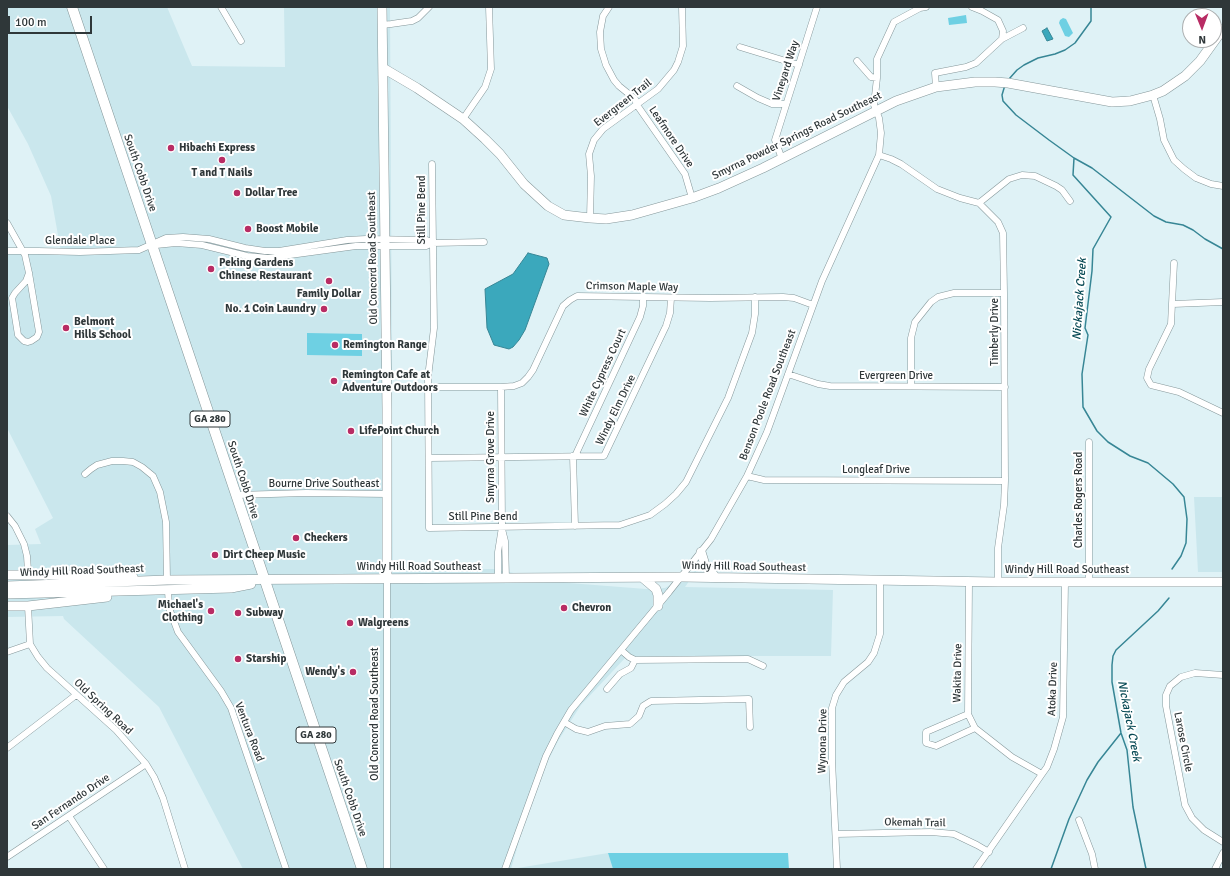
<!DOCTYPE html>
<html>
<head>
<meta charset="utf-8">
<style>
  body { margin:0 }
  #map { position:relative; width:1230px; height:876px; overflow:hidden; background:#dff2f6; font-family:Signika,sans-serif }
  canvas { display:block }
  .frame { position:absolute; inset:0; border:8px solid #2f3739; pointer-events:none }
  .north { position:absolute; left:1182px; top:8px; width:40px; height:40px; box-sizing:border-box; background:#fff; border:1px solid #acafb0; border-radius:50%; rotate:179deg; font-size:11px; font-weight:700; line-height:16px; text-align:center; color:#2f3739 }
  .north::after { content:''; display:block; margin:auto; width:14px; height:18px; background:#b82c64; clip-path:polygon(50% 0,100% 100%,50% 72%,0 100%) }
  .scale { position:absolute; left:8px; top:16px; width:84px; height:18px; box-sizing:border-box; border:2px solid #2f3739; border-top:0; padding-left:5px; font-size:12px; line-height:14px; white-space:nowrap; color:#2f3739; -webkit-text-stroke:3px #fff; paint-order:stroke }
</style>
</head>
<body>
<div id="map">
<canvas width="1230" height="876"></canvas>
<div class="frame"></div>
<div class="north">N</div>
<div class="scale">100 m</div>
</div>
<script>
const g = document.querySelector('canvas').getContext('2d');
g.lineJoin = 'round';
function paint(path, color) {
  g.fillStyle = color;
  g.fill(path, 'evenodd');
}
function poly(rows) {
  const path = new Path2D();
  for (const r of rows) {
    path.moveTo(r[0], r[1]);
    for (let i = 2; i < r.length; i += 2) path.lineTo(r[i], r[i + 1]);
  }
  return path;
}
function stroke(path, color, width, dash) {
  g.strokeStyle = color;
  g.lineWidth = width;
  g.lineCap = dash ? 'butt' : 'round';
  g.setLineDash(dash || []);
  g.stroke(path);
}
function write(font, color, halo, rows, align = 'center') {
  g.font = font + ' Signika,sans-serif';
  g.lineWidth = 4;
  g.setLineDash([]);
  g.textBaseline = 'middle';
  g.strokeStyle = halo;
  g.fillStyle = color;
  for (const [text, x, y, turn = 0] of rows) {
    g.save();
    g.translate(x, y);
    g.rotate((+turn || 0) * Math.PI / 180);
    g.textAlign = isNaN(turn) ? turn : align;
    if (halo) g.strokeText(text, 0, 0);
    g.fillText(text, 0, 0);
    g.restore();
  }
}
const built = poly([
  [7,7,167,7,192,66,285,67,284,7,390,7,393,569,493,569,569,583,646,589,665,588,697,570,685,587,833,590,831,656,627,656,581,705,558,741,535,786,511,869,243,869,159,707,64,619,63,616,7,617,7,545,41,544,35,529,53,518,7,428,7,251,61,252,51,196,28,144,7,106],
  [1194,497,1223,497,1223,572,1198,572],
  [608,853,613,869,512,869]
]);
const green = poly([
  [966,15,967,23,949,25,948,18],
  [1063,18,1066,19,1073,33,1069,37,1065,36,1059,23,1060,20],
  [307,333,362,334,362,356,307,355],
  [608,853,788,853,789,869,613,869]
]);
const water = poly([
  [1047,28,1053,39,1047,41,1042,31,1047,28],
  [528,253,547,258,549,264,525,330,519,340,513,347,509,349,494,345,487,328,485,289,513,274,528,253]
]);
const stream = poly([
  [1009,79,1017,70,1024,65,1038,58,1055,54,1065,50,1075,43,1091,21,1091,7],
  [1005,85,1002,95,1003,101,1016,115,1049,140,1074,158,1092,168,1154,216,1166,222,1183,225,1193,230,1205,239,1223,249],
  [1074,158,1073,175,1111,217,1093,249,1092,271,1085,328,1088,335,1082,374,1083,407,1097,431,1108,442,1130,456,1148,463,1173,484,1184,497,1187,519,1186,543,1181,556,1172,569],
  [1051,869,1069,819,1087,780,1098,762,1121,733],
  [1146,869,1133,807,1127,750,1121,733,1112,682,1112,665,1113,656,1116,650,1158,611,1169,598]
]);
const street = poly([
  [221,7,241,41],
  [609,7,603,16,600,32,601,49,606,65,614,80,619,86,635,99,637,105,685,174,692,198],
  [382,25,391,24,412,21,418,18,429,7],
  [1002,39,1023,28],
  [740,47,799,65],
  [857,61,871,77,877,78],
  [737,86,758,98,772,104,786,104],
  [936,87,935,73,966,67,976,63,1002,39,1003,31,998,20,982,11,972,7],
  [1153,95,1160,119,1164,140,1174,160,1184,169,1196,178,1211,184,1223,186],
  [463,119,485,87,491,69,489,7],
  [879,155,891,159,901,164,937,189,960,198,979,203,998,222,1003,233,1004,293,1005,481,1004,505,998,548,998,582],
  [782,159,775,140,817,7],
  [432,164,434,328,428,377,429,528,620,525,650,515,665,504,676,494,686,482,728,398,752,333,755,314,755,297],
  [979,203,1009,179,1022,175,1035,176,1056,186,1062,190,1070,201],
  [590,218,591,176,589,154,594,140,603,129,658,89,674,70,678,62,683,46,682,7],
  [7,223,25,255,29,273],
  [156,245,176,243,202,245,247,256,268,258,356,246,426,246,432,243],
  [7,251,38,251,80,252,139,250,166,238,183,237,209,239,245,248,265,251,279,251,347,240,366,239,427,240,432,243,484,242],
  [1174,263,1171,324,1149,369,1147,378,1151,385,1179,392,1223,413],
  [29,273,39,332,37,337,31,341,28,342,24,341,18,335,12,298,15,293,26,281,29,273],
  [1173,304,1223,302],
  [788,374,818,384,830,386,1005,387],
  [911,386,911,338,915,322,931,302,938,297,954,293,1004,293],
  [428,387,501,387,514,386,522,383,528,377,533,370,563,306,570,300,577,296,710,298,783,297,794,298,813,305],
  [1089,442,1089,582],
  [573,456,575,526],
  [575,456,640,317,643,306,643,297],
  [429,458,604,456,666,326,670,313,671,298],
  [85,474,91,469,97,465,112,461,123,461,133,462,142,467,153,476,160,492,166,522,167,580],
  [747,476,764,480,1005,481],
  [236,495,306,493,388,494],
  [7,516,15,526,24,544,27,556,28,571],
  [502,529,505,541,506,578],
  [498,578,498,552,502,527,501,387],
  [387,579,387,869],
  [969,582,968,714,975,728,1012,757,1042,774],
  [168,590,169,608,178,632,221,691,231,708,286,869],
  [28,606,30,644,38,657,47,668,116,730,146,764,154,777,163,798,185,869],
  [621,650,629,657,635,660,748,659,763,666],
  [7,652,30,644],
  [1223,675,1195,673,1181,677,1170,686,1166,695,1166,706,1185,805,1192,818,1204,830,1223,842],
  [607,689,620,674,631,668,635,660],
  [968,714,926,732,926,743,936,746,975,728],
  [564,722,576,729,588,732,605,726,630,724,639,716,643,706,651,701,749,699,750,727],
  [7,748,76,695],
  [69,816,104,869],
  [1079,820,1092,854,1095,869],
  [836,834,931,832,954,834,977,845,989,852],
  [7,857,146,764],
  [505,869,546,756,557,734,571,710,669,592,711,539,747,476,767,432,822,281,879,155,881,133,879,118,874,105,877,78,877,59,894,22,920,8,926,7],
  [837,869,832,760,832,708,836,695,844,682,868,662,874,653,880,634,880,581],
  [976,869,1042,774,1047,767,1054,749,1063,717,1065,582],
  [1215,869,1223,853]
]);
const secondary = poly([
  [382,7,387,409,387,579],
  [383,68,417,88,463,119,485,139,500,154,524,184,548,206,564,215,590,218,606,219,632,215,692,198,719,188,763,168,896,101,936,87,975,82,995,82,1008,83,1112,102,1130,101,1153,95,1163,91,1185,76,1200,61,1223,29],
  [701,552,705,565,716,578],
  [7,575,118,575,133,577],
  [643,578,656,589,658,595,658,606],
  [7,586,167,580,681,577,998,582,1223,582],
  [7,594,231,588,251,584],
  [7,606,28,606,107,597]
]);
const primary = poly([
  [72,7,362,869]
]);
const markers = [
  [171,148,4,"#b82c64"],
  [222,160,4,"#b82c64"],
  [237,193,4,"#b82c64"],
  [248,229,4,"#b82c64"],
  [211,269,4,"#b82c64"],
  [329,281,4,"#b82c64"],
  [324,309,4,"#b82c64"],
  [66,328,4,"#b82c64"],
  [335,345,4,"#b82c64"],
  [334,381,4,"#b82c64"],
  [351,431,4,"#b82c64"],
  [296,538,4,"#b82c64"],
  [215,555,4,"#b82c64"],
  [564,608,4,"#b82c64"],
  [211,611,4,"#b82c64"],
  [238,613,4,"#b82c64"],
  [350,623,4,"#b82c64"],
  [238,659,4,"#b82c64"],
  [353,672,4,"#b82c64"]
];
const shields = [
  [210,419,40],
  [316,735,40]
];
const shieldNames = [
  ["GA 280",210,419],
  ["GA 280",316,735]
];
const streetNames = [
  ["Vineyard Way",786,71,-72],
  ["Evergreen Trail",623,103,-38],
  ["Smyrna Powder Springs Road Southeast",797,136,-26],
  ["Leafmore Drive",671,137,56],
  ["South Cobb Drive",140,173,71],
  ["Still Pine Bend",422,210,-90],
  ["Glendale Place",80,241],
  ["Old Concord Road Southeast",373,258,-91],
  ["Crimson Maple Way",632,287,1],
  ["Timberly Drive",995,332,-90],
  ["White Cypress Court",603,373,-65],
  ["Evergreen Drive",896,376],
  ["Benson Poole Road Southeast",768,395,-69],
  ["Windy Elm Drive",616,410,-64],
  ["Smyrna Grove Drive",491,457,-90],
  ["Longleaf Drive",876,470],
  ["South Cobb Drive",243,480,72],
  ["Bourne Drive Southeast",324,484],
  ["Charles Rogers Road",1079,500,-90],
  ["Still Pine Bend",483,517],
  ["Windy Hill Road Southeast",419,567],
  ["Windy Hill Road Southeast",744,567,1],
  ["Windy Hill Road Southeast",1067,570],
  ["Windy Hill Road Southeast",82,571,-2],
  ["Wakita Drive",958,673,-89],
  ["Atoka Drive",1053,689,-88],
  ["Old Spring Road",103,707,43],
  ["Old Concord Road Southeast",375,714,-90],
  ["Ventura Road",249,732,69],
  ["Wynona Drive",823,741,-89],
  ["Larose Circle",1183,742,79],
  ["South Cobb Drive",350,798,71],
  ["San Fernando Drive",71,802,-34],
  ["Okemah Trail",915,823,1]
];
const poiNames = [
  ["Hibachi Express",179,148],
  ["T and T Nails",222,173,"center"],
  ["Dollar Tree",245,193],
  ["Boost Mobile",256,229],
  ["Peking Gardens",219,263],
  ["Chinese Restaurant",219,276],
  ["Family Dollar",329,294,"center"],
  ["No. 1 Coin Laundry",316,309,"right"],
  ["Belmont",74,322],
  ["Hills School",74,335],
  ["Remington Range",343,345],
  ["Remington Cafe at",342,375],
  ["Adventure Outdoors",342,388],
  ["LifePoint Church",359,431],
  ["Checkers",304,538],
  ["Dirt Cheep Music",223,555],
  ["Michael's",203,605,"right"],
  ["Clothing",203,618,"right"],
  ["Chevron",572,608],
  ["Subway",246,613],
  ["Walgreens",358,623],
  ["Starship",246,659],
  ["Wendy's",345,672,"right"]
];
const waterNames = [
  ["Nickajack Creek",1080,299,-86],
  ["Nickajack Creek",1129,721,79]
];
paint(built, '#cae7ed');
paint(green, '#6ed0e3');
paint(water, '#3ba8bc');
stroke(water, '#378695', 1);
stroke(stream, '#378695', 1.5);
stroke(street, '#85979a', 7);
stroke(secondary, '#85979a', 10);
stroke(primary, '#85979a', 11);
stroke(street, '#fff', 6);
stroke(secondary, '#fff', 9);
stroke(primary, '#fff', 10);
for (const [x, y, r, color] of markers) {
  const dot = new Path2D();
  dot.arc(x, y, r, 0, 2 * Math.PI);
  g.fillStyle = color;
  g.fill(dot);
  stroke(dot, '#fff', 1.5);
}
for (const [x, y, w] of shields) {
  const box = new Path2D();
  box.roundRect(x - w / 2, y - 8, w, 16, 3);
  g.fillStyle = '#fff';
  g.fill(box);
  stroke(box, '#2f3739', 1);
}
write('bold 10px', '#2f3739', null, shieldNames);
write('11px', '#2f3739', '#fff', streetNames);
write('bold 11px', '#2f3739', '#fff', poiNames, 'left');
write('italic 12px', '#074954', '#fff', waterNames);
</script>
</body>
</html>
